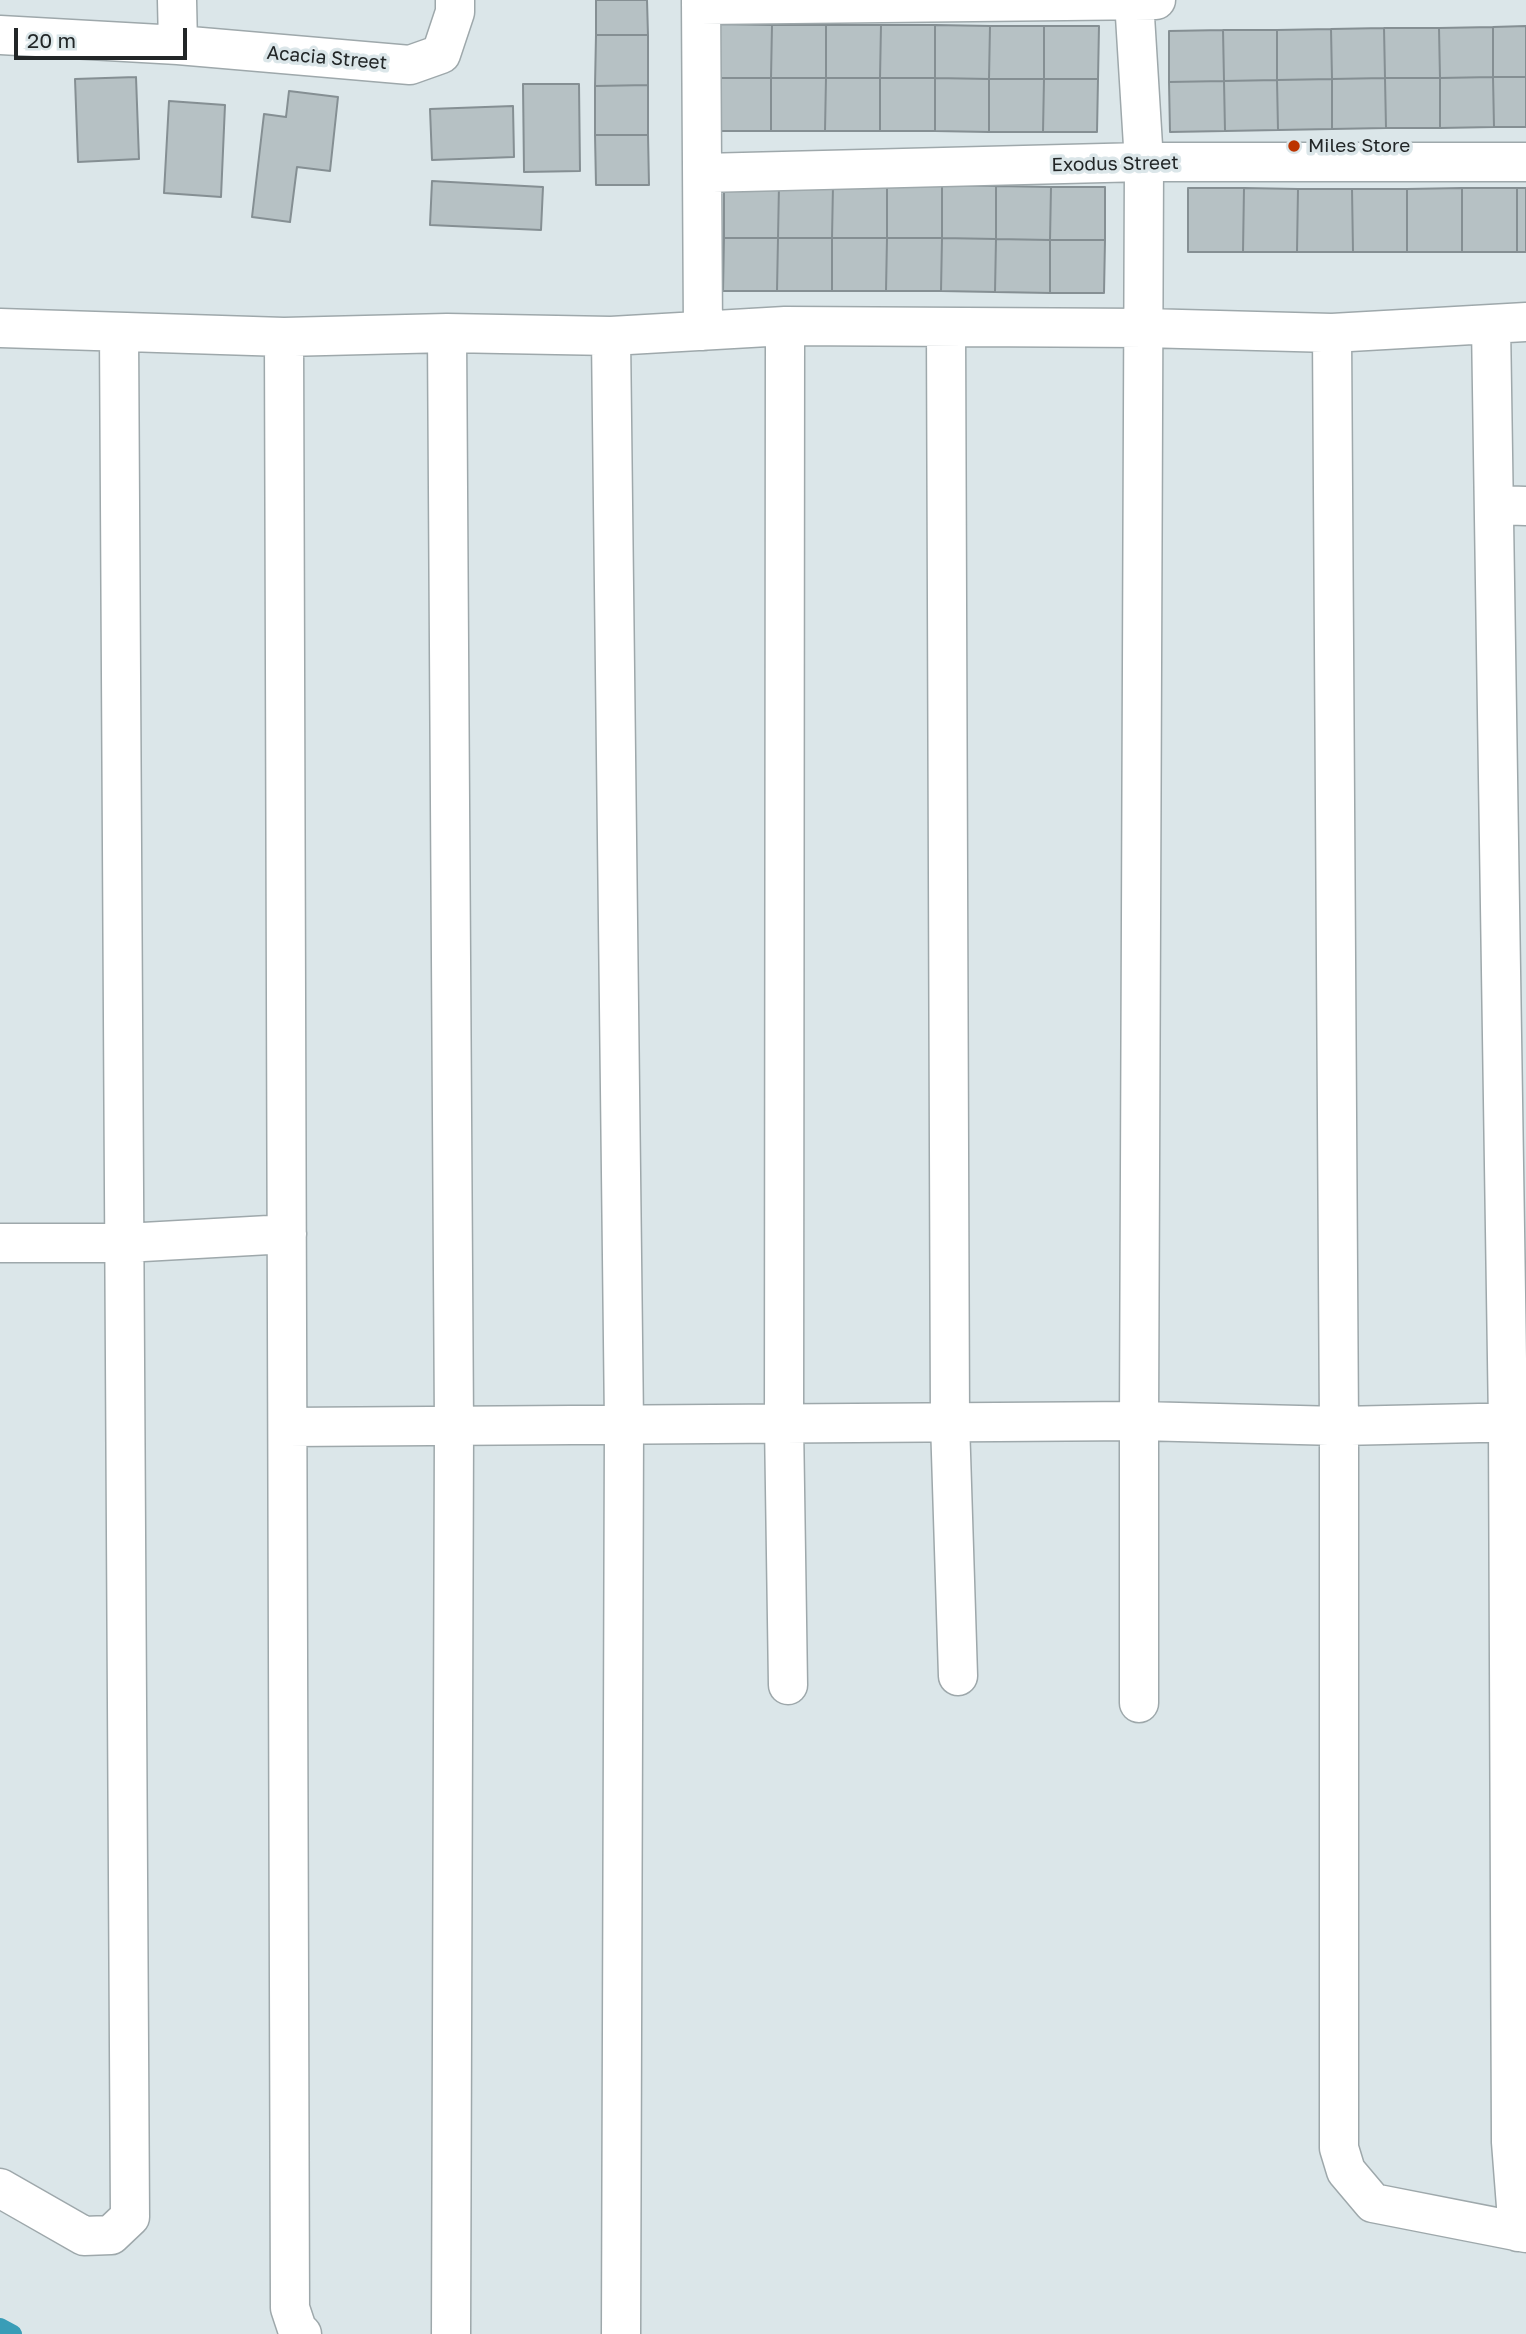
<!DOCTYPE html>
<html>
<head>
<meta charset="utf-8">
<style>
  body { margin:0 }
  #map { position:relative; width:1526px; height:2334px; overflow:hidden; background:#dbe6e9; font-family:"Golos Text",sans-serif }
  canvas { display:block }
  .scale { position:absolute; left:14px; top:28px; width:173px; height:32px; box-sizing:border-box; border:4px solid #222627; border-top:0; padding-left:9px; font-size:21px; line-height:24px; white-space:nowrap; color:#222627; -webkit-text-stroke:5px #dbe6e9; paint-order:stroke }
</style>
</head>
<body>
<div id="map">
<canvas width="1526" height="2334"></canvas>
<div class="scale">20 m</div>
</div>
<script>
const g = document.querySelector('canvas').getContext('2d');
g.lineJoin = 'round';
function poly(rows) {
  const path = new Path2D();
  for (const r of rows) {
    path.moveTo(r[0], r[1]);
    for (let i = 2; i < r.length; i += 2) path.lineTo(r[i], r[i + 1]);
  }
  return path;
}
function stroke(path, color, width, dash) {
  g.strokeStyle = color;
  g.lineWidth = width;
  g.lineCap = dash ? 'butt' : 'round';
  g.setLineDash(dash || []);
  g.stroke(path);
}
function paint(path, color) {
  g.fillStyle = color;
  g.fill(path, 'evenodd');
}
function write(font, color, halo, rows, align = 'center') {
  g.font = font + ' "Golos Text",sans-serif';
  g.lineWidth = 7;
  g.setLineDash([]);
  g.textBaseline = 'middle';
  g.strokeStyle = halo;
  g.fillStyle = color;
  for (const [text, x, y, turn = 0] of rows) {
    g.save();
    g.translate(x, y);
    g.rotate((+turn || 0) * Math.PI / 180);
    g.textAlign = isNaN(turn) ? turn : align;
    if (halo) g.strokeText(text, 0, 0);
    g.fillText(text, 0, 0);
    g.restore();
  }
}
const stream = poly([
  [0,2327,13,2334]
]);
const building = poly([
  [596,0,647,0,648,35,596,35,596,0],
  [718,24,772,25,771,78,717,78,718,24],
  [772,25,826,25,826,78,771,78,772,25],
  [826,25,881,25,880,78,826,78,826,25],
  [881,25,935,25,935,78,880,78,881,25],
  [935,25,990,26,989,79,935,78,935,25],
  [990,26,1044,26,1044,79,989,79,990,26],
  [1044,26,1099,26,1098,79,1044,79,1044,26],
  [1526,26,1526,77,1493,77,1493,27,1526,26],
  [1493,27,1493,77,1440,78,1439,28,1493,27],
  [1384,28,1439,28,1440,78,1385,78,1384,28],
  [1384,28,1385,78,1332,79,1331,29,1384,28],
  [1331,29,1332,79,1277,80,1277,30,1331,29],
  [1223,30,1277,30,1277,80,1224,81,1223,30],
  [1223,30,1224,81,1169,82,1169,31,1223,30],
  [596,35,648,35,648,85,595,86,596,35],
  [136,77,139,159,78,162,75,79,136,77],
  [1493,77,1494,127,1440,128,1440,78,1493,77],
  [1493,77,1526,77,1526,127,1494,127,1493,77],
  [717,78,771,78,771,131,716,131,717,78],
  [771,78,826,78,825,131,771,131,771,78],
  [826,78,880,78,880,131,825,131,826,78],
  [880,78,935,78,935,131,880,131,880,78],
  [935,78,989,79,989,132,935,131,935,78],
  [1385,78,1440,78,1440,128,1386,128,1385,78],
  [1385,78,1386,128,1332,129,1332,79,1385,78],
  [989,79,1044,79,1043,132,989,132,989,79],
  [1044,79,1098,79,1097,132,1043,132,1044,79],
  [1332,79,1332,129,1278,130,1277,80,1332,79],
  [1277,80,1278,130,1225,131,1224,81,1277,80],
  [1224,81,1225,131,1170,132,1169,82,1224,81],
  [523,84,579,84,580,171,524,172,523,84],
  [648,85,648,135,595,135,595,86,648,85],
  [289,91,338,97,330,171,297,167,290,222,252,217,264,114,286,117,289,91],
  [169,101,225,105,221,197,164,193,169,101],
  [513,106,514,157,432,160,430,109,513,106],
  [595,135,648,135,649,185,596,185,595,135],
  [432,181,543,187,541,230,430,225,432,181],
  [724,185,779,185,778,238,724,238,724,185],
  [779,185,833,185,832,238,778,238,779,185],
  [833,185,887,185,887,238,832,238,833,185],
  [887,185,942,185,942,238,887,238,887,185],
  [942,185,996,186,996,239,942,238,942,185],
  [996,186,1051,187,1050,240,996,239,996,186],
  [1051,187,1105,187,1105,240,1050,240,1051,187],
  [1188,188,1244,188,1243,252,1188,252,1188,188],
  [1244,188,1298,189,1297,252,1243,252,1244,188],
  [1462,188,1517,188,1517,252,1462,252,1462,188],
  [1462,188,1462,252,1407,252,1407,189,1462,188],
  [1517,188,1526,188,1526,252,1517,252,1517,188],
  [1298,189,1352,189,1353,252,1297,252,1298,189],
  [1352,189,1407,189,1407,252,1353,252,1352,189],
  [724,238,778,238,777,291,723,291,724,238],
  [778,238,832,238,832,291,777,291,778,238],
  [832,238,887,238,886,291,832,291,832,238],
  [887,238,942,238,941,291,886,291,887,238],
  [942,238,996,239,995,292,941,291,942,238],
  [996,239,1050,240,1050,293,995,292,996,239],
  [1050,240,1105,240,1104,293,1050,293,1050,240]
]);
const minor = poly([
  [177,0,178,45],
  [701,0,703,331],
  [1134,0,1144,162,1139,1421,1139,1703],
  [701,5,1156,0],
  [0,35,178,45,410,65,441,54,455,12,455,0],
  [703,173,1144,162,1526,162],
  [1491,324,1508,1423,1511,2142,1518,2232],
  [785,326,784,1423,788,1685],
  [946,327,950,1422,958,1676],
  [0,328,284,337,447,333,611,336,785,326,1144,328,1332,333,1526,322],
  [447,333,454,1426,451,2334],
  [1332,333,1339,1426,1339,2148,1346,2171,1373,2203,1526,2233],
  [611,336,624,1424,621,2334],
  [284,337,290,2308,297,2329,302,2334],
  [1494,505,1526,506],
  [0,1243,125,1243,287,1234],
  [288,1427,1139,1421,1339,1426,1526,1422],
  [0,2188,84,2236,111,2235,130,2217,119,332]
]);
const markers = [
  [1294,146,7,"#bc3400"]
];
const streetNames = [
  ["Acacia Street",327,58,5],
  ["Exodus Street",1115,164,-1]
];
const poiNames = [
  ["Miles Store",1308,146]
];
stroke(stream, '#399db7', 18);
paint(building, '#b6c1c4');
stroke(building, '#858f93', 2);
stroke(minor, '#9ea8ab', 41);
stroke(minor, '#fff', 38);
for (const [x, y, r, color] of markers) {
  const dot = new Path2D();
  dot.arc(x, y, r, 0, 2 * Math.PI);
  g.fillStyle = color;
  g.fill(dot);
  stroke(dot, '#dbe6e9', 2.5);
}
write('19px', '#222627', '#dbe6e9', streetNames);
write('19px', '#222627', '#dbe6e9', poiNames, 'left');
</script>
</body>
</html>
